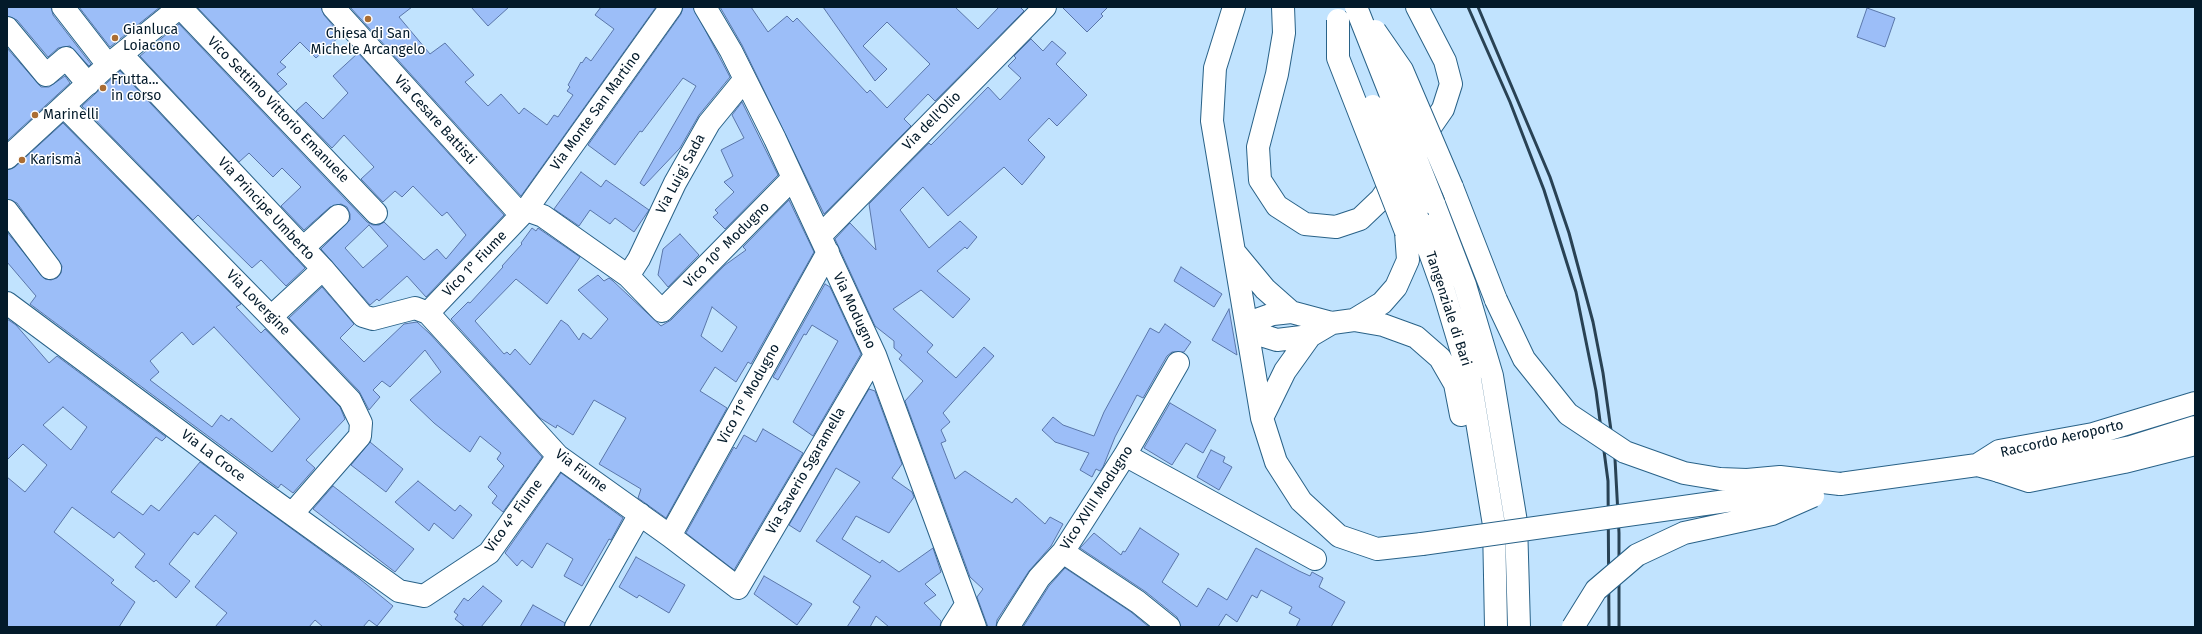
<!DOCTYPE html>
<html>
<head>
<meta charset="utf-8">
<style>
  body { margin:0 }
  #map { position:relative; width:2202px; height:634px; overflow:hidden; background:#c1e3fe; font-family:"Fira Sans",sans-serif }
  canvas { display:block }
  .frame { position:absolute; inset:0; border:8px solid #031a2a; pointer-events:none }
</style>
</head>
<body>
<div id="map">
<canvas width="2202" height="634"></canvas>
<div class="frame"></div>
</div>
<script>
const g = document.querySelector('canvas').getContext('2d');
g.lineJoin = 'round';
function paint(path, color) {
  g.fillStyle = color;
  g.fill(path, 'evenodd');
}
function poly(rows) {
  const path = new Path2D();
  for (const r of rows) {
    path.moveTo(r[0], r[1]);
    for (let i = 2; i < r.length; i += 2) path.lineTo(r[i], r[i + 1]);
  }
  return path;
}
function stroke(path, color, width, dash) {
  g.strokeStyle = color;
  g.lineWidth = width;
  g.lineCap = dash ? 'butt' : 'round';
  g.setLineDash(dash || []);
  g.stroke(path);
}
function write(font, color, halo, rows, align = 'center') {
  g.font = font + ' "Fira Sans",sans-serif';
  g.lineWidth = 3;
  g.setLineDash([]);
  g.textBaseline = 'middle';
  g.strokeStyle = halo;
  g.fillStyle = color;
  for (const [text, x, y, turn = 0] of rows) {
    g.save();
    g.translate(x, y);
    g.rotate((+turn || 0) * Math.PI / 180);
    g.textAlign = isNaN(turn) ? turn : align;
    if (halo) g.strokeText(text, 0, 0);
    g.fillText(text, 0, 0);
    g.restore();
  }
}
const building = poly([
  [7,7,51,7,53,15,91,64,89,66,70,46,58,48,48,57,17,20,7,16,7,7],
  [79,7,160,7,110,47,79,7],
  [197,7,321,7,324,15,341,35,316,58,300,42,280,62,286,67,277,74,287,84,278,92,197,7],
  [350,7,412,7,399,17,430,54,445,43,474,75,465,82,488,106,501,94,519,114,524,108,547,125,554,115,558,117,573,95,567,91,570,87,568,85,581,62,582,63,586,57,591,61,614,29,595,15,601,7,656,7,521,196,350,7],
  [471,7,509,7,488,26,471,7],
  [683,7,693,7,730,77,699,115,680,148,644,186,640,183,696,86,683,78,642,132,640,131,615,165,588,145,681,14,683,7],
  [720,7,751,7,768,32,787,16,793,22,797,18,867,93,870,90,887,108,930,64,887,22,863,46,887,69,875,81,823,7,955,7,978,29,999,7,1020,7,1024,11,935,101,928,94,904,119,911,126,824,214,742,45,720,7],
  [1062,7,1108,7,1101,14,1103,16,1087,32,1062,7],
  [1867,8,1895,18,1885,47,1857,37,1867,8],
  [179,24,367,222,373,225,379,225,384,222,424,260,437,249,446,259,466,235,447,212,442,216,413,186,402,197,395,191,383,202,361,179,374,167,344,135,332,148,296,111,306,102,323,119,348,93,333,76,358,53,504,215,426,297,407,276,379,301,377,299,370,305,321,249,350,220,350,214,347,207,341,204,330,207,304,230,281,206,301,187,282,168,273,177,249,153,239,162,140,56,179,24],
  [369,225,388,246,363,268,345,248,369,225],
  [1031,39,1043,51,1052,41,1066,53,1056,64,1087,95,1057,126,1049,118,1028,140,1045,157,1022,185,1004,167,948,216,923,187,900,210,929,248,960,221,977,237,967,249,965,247,937,271,970,299,953,318,921,290,893,309,933,345,927,352,956,378,984,347,994,356,943,413,950,422,941,430,946,441,941,443,955,479,965,471,1012,503,1016,498,1045,524,1050,517,1063,524,1051,546,1029,571,997,620,996,627,988,627,977,597,983,589,970,577,905,401,923,381,899,359,902,355,894,348,894,341,875,326,835,239,850,223,876,250,869,204,929,143,931,145,988,87,1000,100,1021,78,1008,66,1016,58,1014,56,1031,39],
  [7,48,41,87,49,87,65,76,70,83,7,141,7,48],
  [120,71,305,268,286,286,261,260,252,268,198,215,193,220,82,106,120,71],
  [742,102,778,175,725,229,713,217,718,213,715,210,734,192,724,182,733,176,721,150,744,138,732,115,742,102],
  [63,123,241,304,236,307,261,333,265,329,340,407,345,419,306,460,315,468,293,493,281,484,278,488,30,304,36,296,7,262,7,232,45,279,51,280,57,278,61,273,62,266,17,203,7,199,7,170,15,167,63,123],
  [214,327,300,419,272,452,231,418,229,421,221,415,212,427,150,380,159,372,150,361,182,332,193,345,214,327],
  [581,172,601,187,606,180,649,210,634,232,615,218,610,224,590,210,579,226,554,209,581,172],
  [789,200,814,252,751,364,748,362,736,382,715,367,700,391,727,408,666,518,638,498,641,489,599,464,626,418,594,400,573,435,557,425,556,428,540,418,451,319,468,302,470,303,503,267,502,266,522,244,521,243,532,228,536,231,538,228,580,257,547,304,516,279,475,321,504,354,507,352,510,355,515,349,530,365,561,320,568,325,579,340,583,333,591,339,608,319,578,290,598,275,604,281,609,278,613,281,661,326,671,320,725,265,746,250,743,247,789,200],
  [712,307,737,327,722,352,701,336,712,307],
  [680,234,699,255,668,287,658,275,663,249,680,234],
  [1181,267,1222,294,1214,307,1174,281,1181,267],
  [825,284,830,287,861,354,813,436,793,422,838,341,812,325,806,335,804,334,778,380,773,377,825,284],
  [322,287,354,324,340,338,364,362,404,324,417,322,430,334,542,457,503,512,492,503,497,496,488,487,504,466,497,459,501,453,480,436,470,452,434,423,410,400,441,372,425,350,390,387,382,381,373,390,380,397,369,410,359,391,289,318,322,287],
  [1229,309,1237,355,1212,340,1229,309],
  [7,319,16,325,49,363,57,356,166,437,162,441,156,437,111,492,143,515,151,505,159,511,200,462,355,575,393,606,377,626,369,620,363,627,323,627,315,620,309,627,215,627,227,613,195,587,237,533,215,515,198,535,194,532,169,564,190,581,176,598,156,580,154,582,135,567,145,554,119,532,114,538,72,507,54,532,114,580,111,583,135,602,119,627,7,627,7,477,25,492,47,465,23,444,7,460,7,319],
  [63,407,87,427,71,450,43,425,63,407],
  [1165,324,1191,342,1184,352,1172,352,1167,356,1143,398,1137,395,1115,437,1103,467,1100,471,1096,469,1092,477,1080,470,1089,453,1055,442,1042,430,1053,417,1063,425,1094,436,1104,412,1150,328,1159,333,1165,324],
  [869,389,875,391,902,464,892,478,912,492,914,497,889,533,856,516,842,539,880,563,882,560,899,572,933,548,941,572,925,584,936,595,924,603,941,621,940,627,889,627,876,616,870,627,847,627,860,607,853,602,871,576,816,541,860,482,836,468,800,532,789,525,869,389],
  [1170,403,1216,430,1203,453,1186,443,1172,465,1144,448,1170,403],
  [763,429,803,453,734,570,686,533,734,447,736,449,744,435,756,442,763,429],
  [370,442,403,469,386,492,351,465,370,442],
  [1211,450,1225,457,1223,462,1232,467,1219,490,1197,477,1211,450],
  [561,473,623,518,611,540,609,539,582,586,564,576,573,559,547,543,532,568,522,560,517,566,505,553,561,473],
  [418,481,455,511,460,505,472,515,453,539,434,523,429,531,395,502,418,481],
  [333,486,414,549,395,572,313,509,333,486],
  [1140,528,1179,554,1162,582,1197,607,1208,588,1227,600,1256,548,1299,571,1310,576,1312,572,1323,578,1319,587,1345,602,1331,627,1296,627,1300,619,1289,613,1292,607,1261,590,1257,598,1252,595,1237,622,1226,614,1218,627,1181,627,1177,617,1146,592,1080,548,1094,533,1121,555,1123,551,1125,552,1140,528],
  [636,557,685,585,669,613,639,595,637,598,619,587,636,557],
  [1065,568,1131,612,1149,627,1023,627,1049,586,1065,568],
  [764,576,812,604,797,625,754,594,764,576],
  [483,586,502,601,481,627,465,627,455,619,458,615,454,612,464,598,468,601,483,586],
  [533,605,565,623,564,627,520,627,533,605]
]);
const minor = poly([
  [63,7,108,65],
  [180,7,376,213],
  [333,7,521,215],
  [705,7,731,51,775,139,875,355,975,627],
  [7,28,46,75,66,58,88,84],
  [122,55,323,269,363,316,373,319,415,308,428,313,558,456,670,536,738,588,875,355],
  [64,106,271,317,350,400,361,423,360,436,292,514],
  [7,158,108,65,180,7],
  [526,210,543,216,628,276,662,311,792,179],
  [7,211,50,268],
  [820,236,1045,7],
  [303,248,338,216],
  [628,276,639,259,675,183,709,123,745,79],
  [7,303,253,486,399,591,424,596,489,553,558,456],
  [428,313,526,210,671,7],
  [271,317,323,269],
  [1125,455,1315,559],
  [1999,471,2029,481,2124,462,2195,444],
  [670,536,828,252],
  [1063,552,1138,602,1169,627],
  [576,627,640,514],
  [952,627,966,605],
  [1008,627,1039,578,1063,552,1125,455,1178,363]
]);
const highway = poly([
  [1234,7,1215,68,1212,121,1262,418,1276,462,1301,501,1339,536,1377,549,1422,544],
  [1283,7,1284,33,1277,74,1258,147,1260,180,1277,206,1305,224,1336,227,1360,219,1381,199,1398,174],
  [1417,7,1445,61,1451,84,1443,109,1418,145],
  [1452,187,1496,300],
  [1434,204,1465,285,1492,376,1516,522,1519,627],
  [1418,219,1444,292,1470,379,1494,525,1496,627],
  [1236,254,1265,289,1291,312],
  [1354,320,1382,303,1396,287,1408,260,1406,232],
  [1248,331,1259,319,1273,314,1291,312,1332,323],
  [1248,331,1277,340,1310,336],
  [1262,418,1285,371,1310,336,1332,323,1354,320,1383,325,1416,337,1440,358,1455,384,1461,415],
  [1977,465,1999,471,2066,461,2131,447,2195,427],
  [1840,484,1977,465,1999,451,2093,434,2195,403]
]);
const rail = poly([
  [1468,7,1510,102,1544,190,1576,292,1596,391,1608,481,1609,627],
  [1478,7,1550,177,1569,233,1593,322,1603,373,1615,459,1619,533,1619,627]
]);
const highwayBridge = poly([
  [1356,7,1434,204],
  [1338,20,1338,58,1406,232],
  [1375,31,1402,70,1452,187],
  [1373,106,1418,219],
  [1496,300,1524,359,1568,414,1625,452,1684,473,1720,479,1747,480,1780,477,1840,484],
  [1422,544,1811,489],
  [1573,627,1596,590,1637,555,1684,533,1772,514,1813,496]
]);
const markers = [
  [368,19,4,"#ab6d33"],
  [115,38,4,"#ab6d33"],
  [103,88,4,"#ab6d33"],
  [35,115,4,"#ab6d33"],
  [22,160,4,"#ab6d33"]
];
const poiNames = [
  ["Gianluca",123,30],
  ["Loiacono",123,46],
  ["Chiesa di San",368,34,"center"],
  ["Michele Arcangelo",368,50,"center"],
  ["Frutta...",111,80],
  ["in corso",111,96],
  ["Marinelli",43,115],
  ["Karismà",30,160]
];
const streetNames = [
  ["Vico Settimo Vittorio Emanuele",278,110,46],
  ["Via Monte San Martino",596,111,-54],
  ["Via Cesare Battisti",435,120,48],
  ["Via dell'Olio",932,121,-45],
  ["Via Luigi Sada",681,174,-62],
  ["Via Principe Umberto",266,209,47],
  ["Vico 10° Modugno",727,245,-45],
  ["Vico 1° Fiume",475,264,-46],
  ["Via Lovergine",258,303,46],
  ["Tangenziale di Bari",1448,309,72],
  ["Via Modugno",854,311,65],
  ["Vico 11° Modugno",749,394,-61],
  ["Raccordo Aeroporto",2062,439,-13],
  ["Via La Croce",213,456,37],
  ["Via Fiume",581,471,37],
  ["Via Saverio Sgaramella",806,471,-60],
  ["Vico XVIII Modugno",1097,498,-57],
  ["Vico 4° Fiume",514,516,-54]
];
paint(building, '#9cbef8');
stroke(building, '#5a76a9', 1);
stroke(minor, '#296288', 24);
stroke(highway, '#296288', 24);
stroke(minor, '#fff', 22);
stroke(highway, '#fff', 22);
stroke(rail, '#294254', 3);
stroke(highwayBridge, '#296288', 24, []);
stroke(highwayBridge, '#fff', 22);
for (const [x, y, r, color] of markers) {
  const dot = new Path2D();
  dot.arc(x, y, r, 0, 2 * Math.PI);
  g.fillStyle = color;
  g.fill(dot);
  stroke(dot, '#fff', 1.5);
}
write('14px', '#031a2a', '#fff', poiNames, 'left');
write('14px', '#031a2a', '#fff', streetNames);
</script>
</body>
</html>
